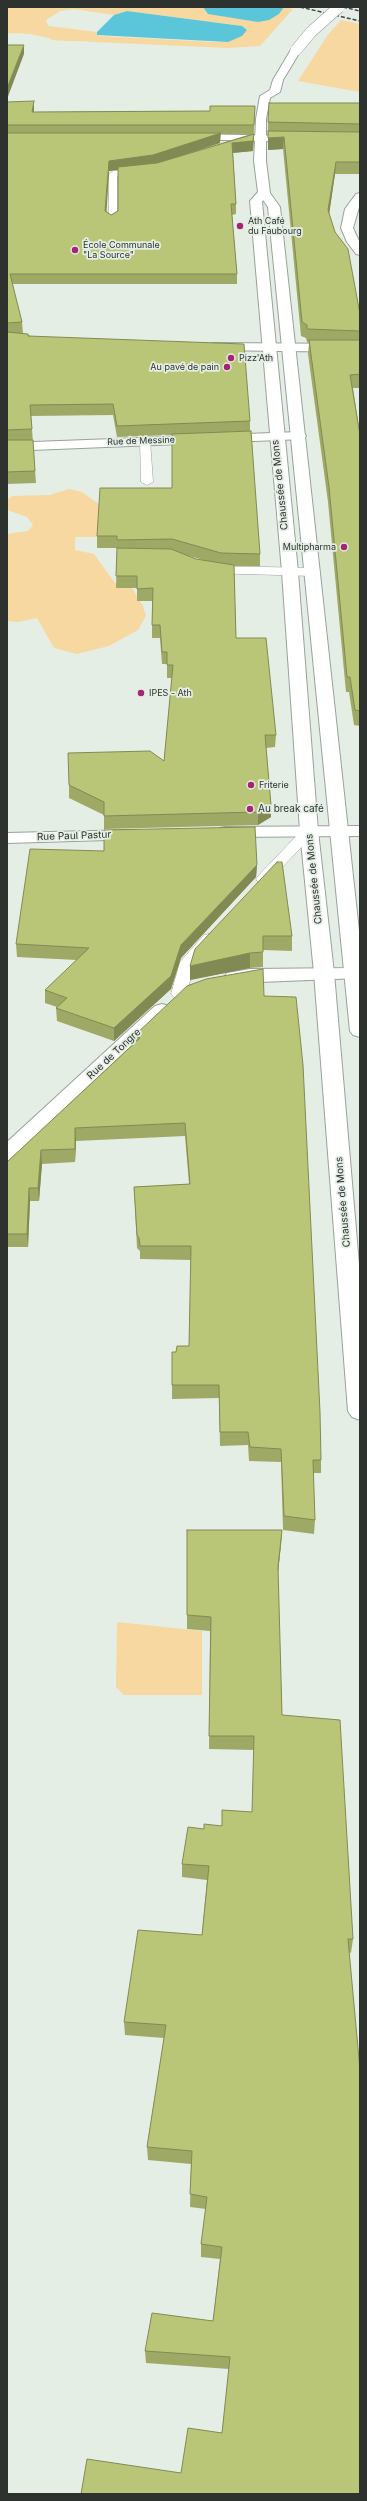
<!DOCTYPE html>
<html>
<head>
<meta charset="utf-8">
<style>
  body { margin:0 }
  #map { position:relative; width:367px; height:2501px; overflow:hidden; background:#e4eee5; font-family:Inter,sans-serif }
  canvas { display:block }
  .frame { position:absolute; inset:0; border:8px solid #2e322e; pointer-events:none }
</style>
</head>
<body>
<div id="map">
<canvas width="367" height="2501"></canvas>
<div class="frame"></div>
</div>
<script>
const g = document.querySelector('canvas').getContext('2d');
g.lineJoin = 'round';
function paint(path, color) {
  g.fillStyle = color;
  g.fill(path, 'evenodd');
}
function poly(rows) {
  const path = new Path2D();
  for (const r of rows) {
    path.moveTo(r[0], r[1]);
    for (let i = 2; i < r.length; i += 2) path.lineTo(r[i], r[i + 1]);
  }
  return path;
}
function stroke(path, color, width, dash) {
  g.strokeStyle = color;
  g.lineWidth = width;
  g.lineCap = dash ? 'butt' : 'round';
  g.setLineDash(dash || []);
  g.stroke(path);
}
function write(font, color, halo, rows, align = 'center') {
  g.font = font + ' Inter,sans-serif';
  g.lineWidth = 3.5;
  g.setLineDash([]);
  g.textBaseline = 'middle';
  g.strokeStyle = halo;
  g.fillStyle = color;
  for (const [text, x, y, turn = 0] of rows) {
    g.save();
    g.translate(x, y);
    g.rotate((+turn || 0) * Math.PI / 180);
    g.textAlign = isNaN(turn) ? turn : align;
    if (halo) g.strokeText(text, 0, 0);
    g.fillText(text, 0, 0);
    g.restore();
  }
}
const green = poly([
  [7,7,285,7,293,9,260,46,228,48,50,40,53,39,30,34,7,33],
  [74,9,114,15,127,11,242,26,247,30,228,42,214,42,100,36,97,35,97,32,48,26,46,20,60,11],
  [341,20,360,24,360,92,298,81,327,36],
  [69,489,82,492,100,505,121,537,75,537,75,550,94,554,115,583,132,588,143,606,146,616,138,630,109,646,77,654,54,648,37,618,18,622,7,621,7,534,28,531,33,525,27,517,7,510,7,500,12,496,50,495],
  [117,1622,202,1631,202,1695,124,1695,116,1687]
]);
const water = poly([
  [127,11,242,26,247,30,242,36,228,42,97,35,97,32,114,15]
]);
const river = poly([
  [203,7,284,7,279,14,269,20,258,22,208,14,203,7]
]);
const lane = poly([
  [142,168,146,171,145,173,117,176,117,221,109,223,109,174,113,171,142,168],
  [145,437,150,440,153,482,147,485,141,482,140,440,145,437],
  [212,566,314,568,320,572,314,576,208,573,208,567,212,566],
  [309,827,316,831,314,834,268,882,258,882,256,879,258,876,304,828,309,827],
  [209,934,216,938,194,963,187,994,179,999,174,997,171,994,180,962,204,935,209,934]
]);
const street = poly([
  [360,193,360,204,353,228,360,243,360,255,356,254,347,242,341,228,345,209,356,194,360,193],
  [213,343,360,344,360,352,208,350,206,347,213,343],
  [299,432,304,433,306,436,304,439,7,451,7,443,299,432],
  [360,826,360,836,225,837,219,836,216,832,219,828,225,827,360,826],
  [135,830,141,831,144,835,141,839,7,843,7,833,135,830],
  [354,968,360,970,360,978,234,983,227,981,224,977,227,973,250,969,354,968],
  [162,1004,169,1006,172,1010,169,1014,14,1159,7,1161,7,1142,155,1006,162,1004]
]);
const secondary = poly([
  [190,134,298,136,304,139,298,142,186,139,184,137,190,134]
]);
const primary = poly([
  [296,47,301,50,283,80,280,92,270,98,266,119,266,161,270,193,280,207,360,940,360,1037,353,1035,350,1031,268,207,263,200,262,202,298,572,318,831,334,973,360,1276,360,1420,352,1417,348,1411,314,973,300,831,282,572,250,201,258,192,254,161,256,119,260,96,270,90,273,80,292,48,296,47]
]);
const rail = poly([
  [300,7,360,21],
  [343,7,360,11]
]);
const primaryBridge = poly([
  [296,50,311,32,339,7]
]);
const wall = poly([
  [7,102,34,112,210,111,255,106,253,151,233,153,236,204,236,214,232,215,237,274,237,284,12,284,22,322,23,333,250,421,250,431,260,554,260,566,234,566,236,638,276,735,275,747,266,748,271,805,271,817,258,825,104,829,104,815,69,798,69,785,164,761,172,678,167,678,167,664,162,664,160,638,152,638,152,601,137,601,137,588,116,588,117,548,97,548,97,536,172,488,172,435,117,437,113,415,31,416,36,483,7,484],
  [220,134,251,134,187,154,220,143],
  [118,170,118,211,111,215,106,211,109,171],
  [185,555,204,560,196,559],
  [360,103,360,174,335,174,329,213,360,314,360,388,353,388,360,435,360,726,354,725,349,692,346,692,328,502,308,354,309,343,307,342,306,338,301,336,283,149,268,150,268,122],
  [277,862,292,936,292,951,263,950,263,967,250,968,190,980],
  [257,865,256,877,181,958,171,989,114,1041,57,1021,56,1008,57,1007,45,1003,45,990,77,960,17,957,16,944],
  [264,996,321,1460,321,1473,313,1473,315,1520,314,1534,283,1530,281,1462,249,1461,248,1445,220,1446,219,1398,172,1399,172,1352,176,1352,189,1346,191,1260,140,1259,140,1251,137,1248,134,1187,189,1184,185,1136,76,1141,75,1162,42,1164,39,1201,30,1201,28,1247,7,1247,7,1162,134,1043,134,1036],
  [187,1530,282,1530,281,1544,278,1574,282,1715,353,1939,351,1953,349,1952,360,2494,181,2473,222,2433,229,2369,146,2363,145,2351,213,2321,220,2259,201,2257,201,2244,206,2209,190,2207,191,2164,148,2160,147,2147,164,2038,125,2035,124,2022,202,1935,207,1880,182,1877,182,1864,204,1829,222,1826,222,1810,252,1812,254,1750,209,1749,210,1631,187,1629]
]);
const shadedWall = poly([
  [24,45,24,54,7,99,7,88],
  [34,101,34,111,32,121,32,112],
  [221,133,220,143,153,165,109,171,106,221,105,211,109,161],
  [254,134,253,151,232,153,232,143],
  [284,137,283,149,268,150,268,138],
  [336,162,335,174,328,222,328,210],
  [271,805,271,817,258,825,258,812],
  [257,865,256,877,181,958,171,989,114,1041,114,1028,181,945],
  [250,953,250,968,190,980,190,966],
  [75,1128,76,1141,75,1162],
  [41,1150,42,1164,39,1201,38,1188],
  [29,1188,30,1201,28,1247,27,1234],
  [282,1530,281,1544,277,1581,278,1567]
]);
const building = poly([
  [7,45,24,45,7,88,7,45],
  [34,101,32,112,210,111,210,106,255,106,254,125,7,125,7,102,34,101],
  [269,103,360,103,360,124,268,122,269,103],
  [268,131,360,132,360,162,336,162,328,210,335,232,348,249,360,314,360,331,307,329,307,325,302,322,284,137,268,138,268,131],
  [7,133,221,133,153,155,109,161,105,211,111,215,118,211,118,167,157,163,254,134,253,141,232,143,236,204,231,204,237,274,10,274,22,322,7,323,7,133],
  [7,332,28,334,28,336,244,344,250,421,117,426,113,404,30,405,32,429,7,430,7,332],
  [309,340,360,340,360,374,350,375,360,435,360,711,355,710,350,677,347,677,329,487,309,340],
  [251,431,260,554,221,553,172,539,117,540,117,536,97,536,100,488,172,488,172,434,251,431],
  [7,440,33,440,35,471,7,472,7,440],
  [117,548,171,549,196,559,234,565,236,638,266,638,276,735,265,735,271,805,258,812,104,816,104,802,69,785,68,753,150,751,164,761,173,665,167,665,167,652,162,652,160,625,152,625,153,588,137,589,137,576,116,576,117,548],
  [255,827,257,865,181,945,171,976,114,1028,56,1008,67,998,45,990,89,948,16,944,30,849,104,851,104,830,255,827],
  [277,862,282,862,292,936,263,936,263,952,250,953,190,966,195,949,277,862],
  [263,969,264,996,296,997,303,1065,320,1412,321,1460,313,1460,315,1520,284,1516,281,1449,250,1447,248,1432,220,1432,219,1385,172,1385,172,1352,176,1352,177,1346,189,1346,191,1246,140,1246,139,1238,137,1235,134,1187,190,1184,185,1123,75,1128,75,1149,41,1150,38,1188,29,1188,27,1234,7,1234,7,1162,140,1038,134,1036,187,986,206,979,263,969],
  [187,1530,282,1530,278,1567,282,1715,340,1720,353,1939,348,1939,360,2070,360,2494,81,2494,87,2459,181,2473,188,2428,222,2433,230,2357,145,2351,152,2313,213,2321,222,2247,201,2244,207,2197,190,2194,192,2151,147,2147,166,2025,124,2022,138,1930,202,1935,209,1866,182,1864,188,1827,204,1829,204,1824,222,1826,222,1810,252,1812,254,1736,209,1736,211,1617,187,1615,187,1530]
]);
const markers = [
  [240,226,4,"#a52575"],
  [75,250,4,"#a52575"],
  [231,358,4,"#a52575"],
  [227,367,4,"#a52575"],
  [344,547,4,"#a52575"],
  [141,693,4,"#a52575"],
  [251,785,4,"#a52575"],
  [250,809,4,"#a52575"]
];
const farPoinames = [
  ["Ath Café",248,221],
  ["du Faubourg",248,231],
  ["École Communale",83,245],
  ["\"La Source\"",83,255],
  ["Pizz'Ath",239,358],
  ["Au pavé de pain",219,367,"right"],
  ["Multipharma",336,547,"right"],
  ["IPES - Ath",149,693],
  ["Friterie",259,785]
];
const farStreetnames = [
  ["Rue de Messine",141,441,-2]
];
const streetNames = [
  ["Chaussée de Mons",280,485,-96],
  ["Rue Paul Pastur",74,836,-2],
  ["Chaussée de Mons",314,879,-96],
  ["Rue de Tongre",114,1054,-43],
  ["Chaussée de Mons",343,1202,-95]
];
const poiNames = [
  ["Au break café",258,809]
];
paint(green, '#f6d8a0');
paint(water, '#5bc5d9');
paint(river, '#5bc5d9');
stroke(lane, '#98a299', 1);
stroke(street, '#98a299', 2);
stroke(secondary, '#98a299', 2);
stroke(primary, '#98a299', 2);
paint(lane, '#fff');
paint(street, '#fff');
paint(secondary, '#fff');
paint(primary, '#fff');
stroke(rail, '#444945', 1.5, [4, 2]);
stroke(primaryBridge, '#98a299', 12, []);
stroke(primaryBridge, '#fff', 11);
paint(wall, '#9fa966');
paint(shadedWall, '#828a53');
paint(building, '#b9c577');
stroke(building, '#828a53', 1);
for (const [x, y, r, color] of markers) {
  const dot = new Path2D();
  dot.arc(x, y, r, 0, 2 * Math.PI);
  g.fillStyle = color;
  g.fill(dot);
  stroke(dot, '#e4eee5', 1.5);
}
write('9px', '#2e322e', '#e4eee5', farPoinames, 'left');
write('9px', '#2e322e', '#e4eee5', farStreetnames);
write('10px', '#2e322e', '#e4eee5', streetNames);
write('10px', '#2e322e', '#e4eee5', poiNames, 'left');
</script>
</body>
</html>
